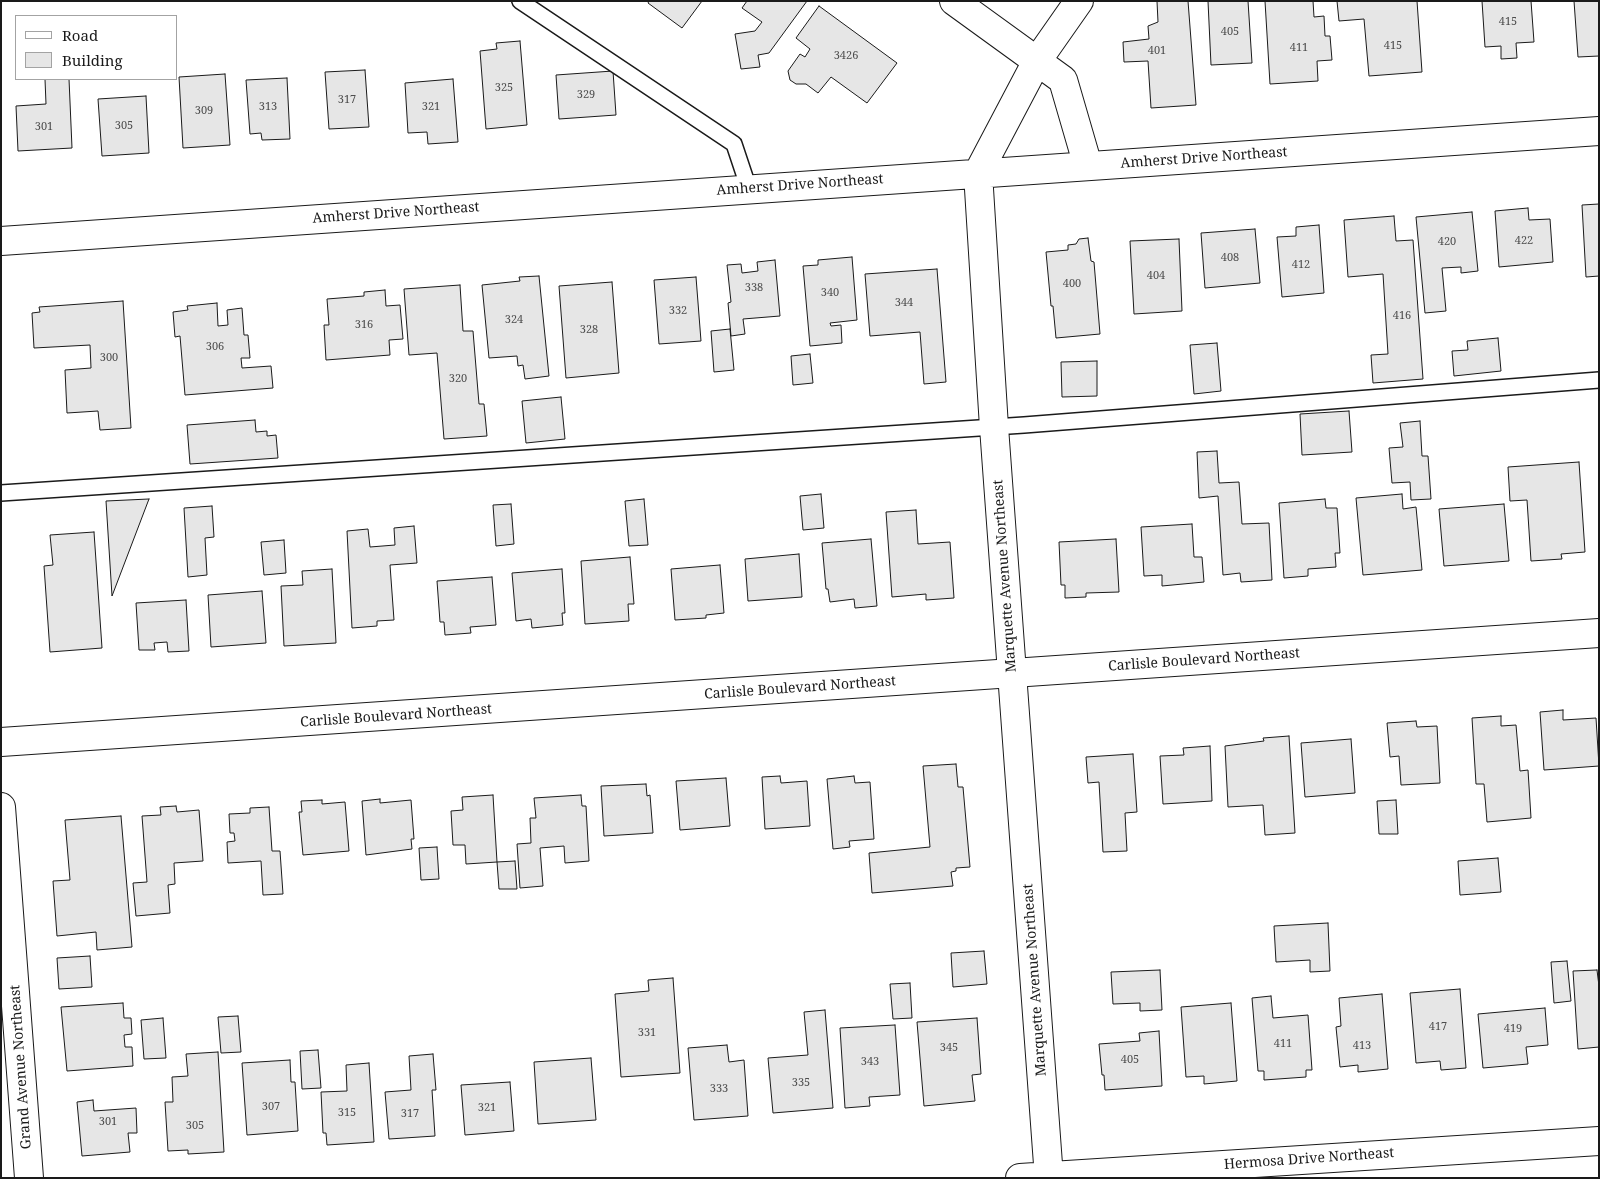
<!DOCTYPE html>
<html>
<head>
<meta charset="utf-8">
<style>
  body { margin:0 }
  #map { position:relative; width:1600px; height:1179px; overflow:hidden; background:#fff; font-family:"Noto Serif",serif }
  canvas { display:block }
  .frame { position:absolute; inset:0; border:2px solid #1a1a1a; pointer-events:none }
  .legend { position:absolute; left:15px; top:15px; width:162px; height:65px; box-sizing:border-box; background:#fff; border:1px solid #a3a3a3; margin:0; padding:6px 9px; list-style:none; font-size:15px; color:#1a1a1a }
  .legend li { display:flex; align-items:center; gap:10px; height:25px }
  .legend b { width:25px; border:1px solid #a3a3a3 }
</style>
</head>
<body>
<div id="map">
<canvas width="1600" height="1179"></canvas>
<div class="frame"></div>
<ul class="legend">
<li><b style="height:6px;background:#fff"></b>Road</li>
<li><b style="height:14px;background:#e6e6e6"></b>Building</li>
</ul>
</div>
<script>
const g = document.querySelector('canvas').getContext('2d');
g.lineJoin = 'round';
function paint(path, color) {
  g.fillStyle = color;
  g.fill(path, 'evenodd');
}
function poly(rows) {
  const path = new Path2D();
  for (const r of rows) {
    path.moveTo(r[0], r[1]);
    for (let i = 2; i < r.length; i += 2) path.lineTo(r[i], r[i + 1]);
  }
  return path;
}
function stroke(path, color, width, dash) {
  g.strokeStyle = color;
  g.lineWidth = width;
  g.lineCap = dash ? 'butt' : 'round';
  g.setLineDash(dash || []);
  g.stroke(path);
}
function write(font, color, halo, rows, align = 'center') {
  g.font = font + ' "Noto Serif",serif';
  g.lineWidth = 4;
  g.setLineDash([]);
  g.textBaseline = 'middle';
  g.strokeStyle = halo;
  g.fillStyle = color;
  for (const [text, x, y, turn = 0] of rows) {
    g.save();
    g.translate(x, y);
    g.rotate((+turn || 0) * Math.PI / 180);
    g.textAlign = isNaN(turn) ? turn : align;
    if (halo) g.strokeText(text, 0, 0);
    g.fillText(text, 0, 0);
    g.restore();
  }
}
const building = poly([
  [649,1,702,1,682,28,648,3,649,1],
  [747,1,807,1,769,53,758,55,760,67,741,69,735,34,755,31,762,22,742,8,747,1],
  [1157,1,1188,1,1196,105,1151,108,1148,61,1124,62,1123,42,1149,39,1148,26,1158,22,1157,1],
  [1208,1,1248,1,1252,63,1211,65,1208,1],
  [1265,1,1313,1,1314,17,1324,16,1325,36,1330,36,1332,60,1317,61,1318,81,1270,84,1265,1],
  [1337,1,1417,1,1422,72,1369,76,1364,19,1339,21,1337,1],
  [1482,1,1531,1,1534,42,1516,43,1517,58,1501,59,1501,46,1485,47,1482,1],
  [1574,1,1599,1,1599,56,1578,57,1574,1],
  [819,6,897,63,867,103,831,77,818,93,806,84,796,84,790,80,788,71,800,54,805,57,810,49,796,38,819,6],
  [520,41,527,125,486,129,480,51,497,49,496,43,520,41],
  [365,70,369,127,329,129,325,72,365,70],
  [613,71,616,115,559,119,556,75,613,71],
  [225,74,230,145,183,148,179,77,225,74],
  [287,78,290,139,262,140,261,133,250,134,246,80,287,78],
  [45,79,69,79,72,148,18,151,16,106,46,104,45,79],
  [453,79,458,142,428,144,427,132,408,133,405,83,453,79],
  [146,96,149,153,102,156,98,99,146,96],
  [1599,204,1599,276,1586,277,1582,205,1599,204],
  [1528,208,1529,220,1550,219,1553,262,1499,267,1495,211,1528,208],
  [1472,212,1478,271,1461,273,1461,267,1442,268,1446,311,1425,313,1416,217,1472,212],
  [1394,216,1396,241,1413,240,1423,379,1373,383,1371,355,1388,354,1383,274,1348,277,1344,220,1394,216],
  [1319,225,1324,293,1282,297,1277,237,1296,236,1296,227,1319,225],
  [1255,229,1260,283,1205,288,1201,233,1255,229],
  [1088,238,1091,261,1094,262,1100,334,1056,338,1053,306,1051,306,1046,252,1068,250,1068,245,1076,244,1079,239,1088,238],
  [1179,239,1182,311,1134,314,1130,241,1179,239],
  [852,257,857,320,830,323,831,326,841,325,842,343,810,346,803,266,818,265,818,260,852,257],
  [775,260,780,316,743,319,745,334,731,336,728,303,731,302,727,265,741,264,742,273,758,271,757,262,775,260],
  [937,269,946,382,924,384,920,332,870,336,865,274,937,269],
  [539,276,549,376,525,379,523,365,518,366,517,356,489,358,482,285,520,281,519,277,539,276],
  [696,277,701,341,659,344,654,280,696,277],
  [612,282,619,373,566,378,559,286,612,282],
  [460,285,463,331,473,331,479,404,484,404,487,436,444,439,437,353,409,355,404,289,460,285],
  [385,290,386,306,400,305,403,339,389,340,390,355,326,360,324,325,329,325,327,299,364,296,364,292,385,290],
  [123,301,131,428,100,430,98,411,67,413,65,370,91,368,90,345,34,348,32,313,40,312,39,307,123,301],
  [217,303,218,326,228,325,227,310,242,308,244,335,248,335,250,358,241,358,242,368,271,366,273,388,185,395,180,336,175,337,173,312,188,310,187,306,217,303],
  [730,329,734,370,714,372,711,331,730,329],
  [1498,338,1501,371,1454,376,1452,351,1468,350,1467,341,1498,338],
  [1217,343,1221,391,1194,394,1190,345,1217,343],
  [810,354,813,383,793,385,791,356,810,354],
  [1097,361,1097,396,1062,397,1061,362,1097,361],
  [561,397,565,439,526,443,522,401,561,397],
  [1349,411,1352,452,1302,455,1300,414,1349,411],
  [255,420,256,432,267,431,267,436,276,435,278,458,190,464,187,425,255,420],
  [1420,421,1422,456,1428,456,1431,499,1411,500,1410,482,1392,483,1389,448,1403,447,1400,423,1420,421],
  [1217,451,1219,483,1239,482,1242,524,1269,523,1272,580,1241,582,1240,573,1223,575,1218,496,1199,498,1197,452,1217,451],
  [1579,462,1585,552,1561,554,1562,559,1531,561,1527,500,1510,501,1508,467,1579,462],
  [821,494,824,528,803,530,800,496,821,494],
  [1402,494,1403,509,1416,507,1422,570,1363,575,1356,498,1402,494],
  [149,499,112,596,106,501,149,499],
  [644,499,648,545,629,546,625,501,644,499],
  [1325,499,1326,508,1337,508,1340,553,1335,553,1336,567,1308,569,1308,576,1284,578,1279,503,1325,499],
  [511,504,514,544,496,546,493,505,511,504],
  [1504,504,1509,561,1444,566,1439,509,1504,504],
  [212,506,214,537,205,538,207,575,188,577,184,508,212,506],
  [916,510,918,544,950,542,954,598,926,600,926,594,892,597,886,512,916,510],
  [1192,524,1194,557,1202,557,1204,582,1162,586,1162,575,1144,576,1141,527,1192,524],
  [414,526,417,563,390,565,394,620,377,621,377,626,352,628,347,531,368,529,370,547,395,545,394,528,414,526],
  [94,532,102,648,50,652,44,566,53,565,50,535,94,532],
  [871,539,877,606,855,608,854,599,830,602,828,589,826,589,822,543,871,539],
  [1116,539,1119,592,1086,593,1086,597,1065,598,1065,585,1061,585,1059,542,1116,539],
  [284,540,286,573,264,575,261,542,284,540],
  [799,554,802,597,748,601,745,559,799,554],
  [630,557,634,604,628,604,629,621,585,624,581,561,630,557],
  [720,565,724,613,706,615,706,618,675,620,671,569,720,565],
  [332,569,336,643,284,646,281,586,303,585,302,571,332,569],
  [562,569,565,613,562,613,563,625,532,628,531,619,516,621,512,573,562,569],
  [492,577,496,625,470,627,471,633,445,635,444,622,440,622,437,581,492,577],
  [262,591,266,643,211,647,208,595,262,591],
  [186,600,189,651,168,652,167,642,154,643,155,650,139,650,136,603,186,600],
  [1563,710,1563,720,1596,718,1599,766,1544,770,1540,712,1563,710],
  [1501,716,1501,726,1516,725,1520,771,1528,770,1531,818,1487,822,1484,784,1476,784,1472,718,1501,716],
  [1416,721,1417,727,1437,726,1440,783,1401,785,1399,756,1390,757,1387,723,1416,721],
  [1289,736,1295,833,1265,835,1263,805,1228,807,1225,746,1264,741,1263,738,1289,736],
  [1351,739,1355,793,1305,797,1301,743,1351,739],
  [1210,746,1212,801,1163,804,1160,756,1184,755,1183,748,1210,746],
  [1133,754,1137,812,1125,813,1127,851,1103,852,1099,782,1088,783,1086,757,1133,754],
  [956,764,958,787,963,787,970,867,956,868,956,871,951,872,953,886,872,893,869,853,930,847,923,766,956,764],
  [780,776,781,783,807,781,810,826,765,829,762,777,780,776],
  [854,776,855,783,870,782,874,839,849,841,850,847,833,849,827,779,854,776],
  [726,778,730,826,680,830,676,781,726,778],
  [646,784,647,796,650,795,653,833,604,836,601,786,646,784],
  [493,795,497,862,466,864,465,845,453,845,451,811,463,810,462,797,493,795],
  [581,795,582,806,586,806,589,861,565,863,564,846,540,848,543,886,520,888,517,844,531,843,530,818,536,818,534,798,581,795],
  [380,799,380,803,411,800,414,839,411,839,412,849,366,855,362,801,380,799],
  [322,800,322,804,345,802,349,851,303,855,299,812,302,812,301,801,322,800],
  [1396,800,1398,834,1379,834,1377,801,1396,800],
  [176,806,177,812,199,810,203,861,174,863,175,884,168,885,170,913,136,916,133,883,147,882,142,816,161,815,160,807,176,806],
  [269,807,272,851,280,851,283,894,263,895,261,861,228,863,227,842,235,841,234,833,230,833,229,814,250,813,250,808,269,807],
  [121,816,132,947,97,950,96,932,57,936,53,881,70,880,65,820,121,816],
  [437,847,439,879,421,880,419,848,437,847],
  [1498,858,1501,892,1460,895,1458,861,1498,858],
  [515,861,517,889,499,889,497,862,515,861],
  [1328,923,1330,971,1310,972,1310,960,1276,962,1274,926,1328,923],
  [984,951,987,984,953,987,951,953,984,951],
  [90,956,92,987,59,989,57,958,90,956],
  [1567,961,1571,1001,1554,1003,1551,962,1567,961],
  [1160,970,1162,1010,1140,1011,1140,1003,1113,1004,1111,972,1160,970],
  [1597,970,1599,986,1599,1047,1578,1049,1573,971,1597,970],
  [673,978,680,1073,621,1077,615,994,649,991,648,980,673,978],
  [910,983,912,1018,893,1019,890,984,910,983],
  [1460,989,1466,1068,1441,1070,1440,1061,1416,1063,1410,993,1460,989],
  [1382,994,1388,1069,1358,1072,1358,1065,1340,1067,1336,1027,1341,1026,1339,998,1382,994],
  [1271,996,1273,1018,1308,1015,1312,1070,1306,1070,1306,1077,1264,1080,1264,1071,1258,1071,1252,998,1271,996],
  [123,1003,124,1018,131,1018,132,1034,124,1035,125,1047,132,1047,133,1066,67,1071,61,1007,123,1003],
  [1231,1003,1237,1081,1204,1084,1204,1076,1186,1077,1181,1007,1231,1003],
  [1545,1008,1548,1045,1526,1047,1528,1064,1483,1068,1478,1014,1545,1008],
  [825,1010,833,1108,773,1113,768,1058,808,1055,804,1012,825,1010],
  [238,1016,241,1052,221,1053,218,1017,238,1016],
  [163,1018,166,1058,144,1059,141,1020,163,1018],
  [977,1018,981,1074,972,1075,975,1101,924,1106,917,1022,977,1018],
  [895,1025,900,1095,869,1097,870,1106,845,1108,840,1028,895,1025],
  [1159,1031,1162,1086,1105,1090,1104,1075,1102,1075,1099,1044,1140,1041,1139,1033,1159,1031],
  [727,1045,729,1062,744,1060,748,1116,694,1120,688,1048,727,1045],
  [318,1050,321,1088,302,1089,300,1051,318,1050],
  [218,1052,224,1152,188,1154,188,1150,168,1151,165,1102,173,1102,172,1077,188,1076,186,1054,218,1052],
  [433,1054,436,1090,432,1090,435,1136,389,1139,385,1092,411,1090,409,1056,433,1054],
  [591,1058,596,1120,538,1124,534,1062,591,1058],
  [290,1060,291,1082,295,1082,298,1131,247,1135,242,1063,290,1060],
  [369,1063,374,1142,327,1145,326,1133,323,1133,321,1092,347,1091,346,1065,369,1063],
  [510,1082,514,1131,465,1135,461,1085,510,1082],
  [93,1100,94,1111,136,1108,137,1133,128,1133,130,1152,82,1156,77,1102,93,1100]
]);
const service = poly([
  [520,1,734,144,749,189],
  [1,493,1024,425,1599,380]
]);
const minor = poly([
  [954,1,1063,80,1088,166],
  [1,241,1599,131],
  [1,807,29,1178],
  [1020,1178,1599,1141],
  [1049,1178,994,427,978,173,1037,61,1079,1]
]);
const tertiary = poly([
  [1,742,1599,633]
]);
const numberNames = [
  ["415",1508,22],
  ["405",1230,32],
  ["415",1393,46],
  ["411",1299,48],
  ["401",1157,51],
  ["3426",846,56],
  ["325",504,88],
  ["329",586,95],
  ["317",347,100],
  ["313",268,107],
  ["321",431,107],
  ["309",204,111],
  ["305",124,126],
  ["301",44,127],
  ["422",1524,241],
  ["420",1447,242],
  ["408",1230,258],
  ["412",1301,265],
  ["404",1156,276],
  ["400",1072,284],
  ["338",754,288],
  ["340",830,293],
  ["344",904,303],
  ["332",678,311],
  ["416",1402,316],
  ["324",514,320],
  ["316",364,325],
  ["328",589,330],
  ["306",215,347],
  ["300",109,358],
  ["320",458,379],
  ["417",1438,1027],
  ["419",1513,1029],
  ["331",647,1033],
  ["411",1283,1044],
  ["413",1362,1046],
  ["345",949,1048],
  ["405",1130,1060],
  ["343",870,1062],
  ["335",801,1083],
  ["333",719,1089],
  ["307",271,1107],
  ["321",487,1108],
  ["315",347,1113],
  ["317",410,1114],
  ["301",108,1122],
  ["305",195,1126]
];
const streetNames = [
  ["Amherst Drive Northeast",1204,158,-4],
  ["Amherst Drive Northeast",800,185,-4],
  ["Amherst Drive Northeast",396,213,-4],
  ["Marquette Avenue Northeast",1005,576,-94],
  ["Carlisle Boulevard Northeast",1204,660,-4],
  ["Carlisle Boulevard Northeast",800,688,-4],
  ["Carlisle Boulevard Northeast",396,716,-4],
  ["Marquette Avenue Northeast",1035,980,-94],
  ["Grand Avenue Northeast",21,1067,-94],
  ["Hermosa Drive Northeast",1309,1159,-4]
];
paint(building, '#e6e6e6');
stroke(building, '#1a1a1a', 1);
stroke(service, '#1a1a1a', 18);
stroke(minor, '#1a1a1a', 30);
stroke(tertiary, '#1a1a1a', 30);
stroke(service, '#fff', 15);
stroke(minor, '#fff', 28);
stroke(tertiary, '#fff', 28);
write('11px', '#4d4d4d', null, numberNames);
write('14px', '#1a1a1a', '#fff', streetNames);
</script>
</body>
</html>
